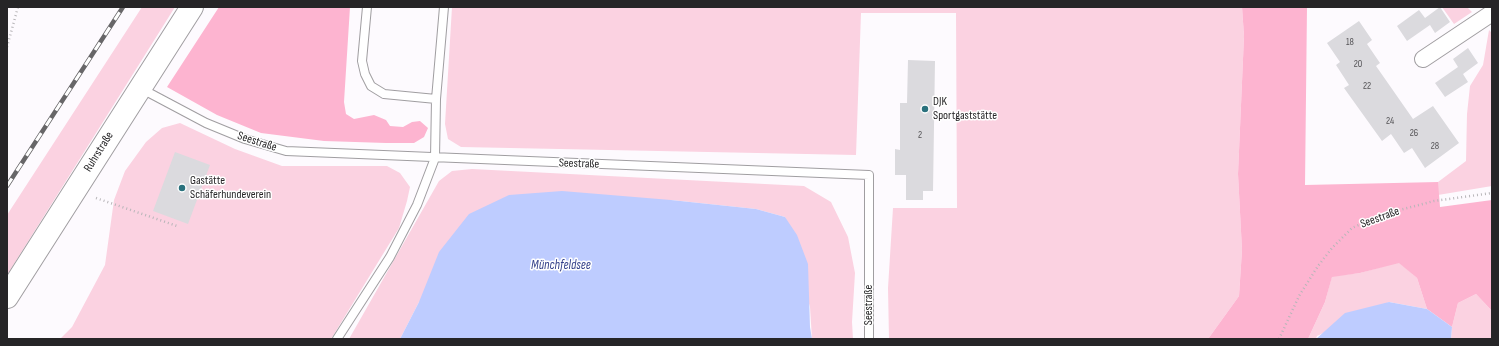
<!DOCTYPE html>
<html>
<head>
<meta charset="utf-8">
<style>
  body { margin:0 }
  #map { position:relative; width:1499px; height:346px; overflow:hidden; background:#fdfafe; font-family:"Sofia Sans Condensed",sans-serif }
  canvas { display:block }
  .frame { position:absolute; inset:0; border:8px solid #262527; pointer-events:none }
</style>
</head>
<body>
<div id="map">
<canvas width="1499" height="346"></canvas>
<div class="frame"></div>
</div>
<script>
const g = document.querySelector('canvas').getContext('2d');
g.lineJoin = 'round';
function paint(path, color) {
  g.fillStyle = color;
  g.fill(path, 'evenodd');
}
function poly(rows) {
  const path = new Path2D();
  for (const r of rows) {
    path.moveTo(r[0], r[1]);
    for (let i = 2; i < r.length; i += 2) path.lineTo(r[i], r[i + 1]);
  }
  return path;
}
function stroke(path, color, width, dash) {
  g.strokeStyle = color;
  g.lineWidth = width;
  g.lineCap = dash ? 'butt' : 'round';
  g.setLineDash(dash || []);
  g.stroke(path);
}
function write(font, color, halo, rows, align = 'center') {
  g.font = font + ' "Sofia Sans Condensed",sans-serif';
  g.lineWidth = 3;
  g.setLineDash([]);
  g.textBaseline = 'middle';
  g.strokeStyle = halo;
  g.fillStyle = color;
  for (const [text, x, y, turn = 0] of rows) {
    g.save();
    g.translate(x, y);
    g.rotate((+turn || 0) * Math.PI / 180);
    g.textAlign = isNaN(turn) ? turn : align;
    if (halo) g.strokeText(text, 0, 0);
    g.fillText(text, 0, 0);
    g.restore();
  }
}
const green = poly([
  [142,7,175,7,7,275,7,215],
  [452,7,1242,7,1244,36,1238,174,1242,250,1239,296,1208,339,889,339,888,288,893,208,957,208,956,13,861,13,856,155,461,147,448,139,445,124],
  [1442,7,1467,7,1472,12,1454,24],
  [1489,30,1492,33,1492,186,1438,195,1438,182,1466,161,1467,114,1470,86,1483,65],
  [180,123,235,149,282,166,387,166,400,173,410,187,407,201,399,228,331,339,60,339,72,327,105,265,114,200,125,171,146,142,162,128],
  [472,169,804,186,831,202,848,237,855,273,852,322,853,339,812,339,810,307,785,217,756,209,671,200,419,302,400,339,349,339,439,181,452,171],
  [1399,262,1417,278,1427,309,1389,302,1317,336,1316,339,1308,339,1325,302,1332,276,1360,273],
  [1476,294,1492,311,1492,339,1451,339,1452,327,1458,303]
]);
const forest = poly([
  [219,7,350,7,344,102,346,114,354,119,374,115,386,120,390,126,403,127,412,122,420,121,428,128,424,137,414,143,386,143,324,141,261,133,217,115,167,87],
  [1242,7,1307,7,1305,185,1438,182,1440,207,1492,200,1492,311,1476,294,1458,303,1452,327,1427,309,1417,278,1399,263,1360,273,1332,277,1325,302,1308,339,1208,339,1239,296,1242,250,1238,174,1244,36]
]);
const water = poly([
  [562,191,671,200,756,209,785,217,797,235,808,264,810,327,812,339,400,339,419,302,439,252,469,214,509,195],
  [1389,302,1427,309,1452,327,1451,339,1316,339,1345,313]
]);
const building = poly([
  [1440,7,1450,22,1435,33,1430,25,1407,41,1397,26,1419,10,1425,18],
  [1359,21,1372,40,1367,44,1380,63,1376,66,1413,119,1433,106,1459,143,1425,168,1412,148,1404,153,1391,134,1382,141,1344,88,1349,85,1336,65,1340,62,1327,43],
  [1468,48,1478,63,1463,74,1468,82,1445,97,1435,83,1458,67,1453,59],
  [908,60,935,61,933,191,923,191,923,200,906,200,906,175,895,175,895,149,900,150,900,103,907,103],
  [175,152,210,165,188,224,153,211]
]);
const path = poly([
  [7,47,18,7],
  [96,198,177,226],
  [1279,339,1299,296,1318,266,1332,248,1352,228,1384,214,1434,201,1492,193]
]);
const lane = poly([
  [367,7,362,61,365,74,371,86,384,94,436,99],
  [140,88,206,123,245,139,286,151,869,175,869,339],
  [337,339,390,257,417,205,435,158,436,99,444,7]
]);
const street = poly([
  [1423,59,1492,13]
]);
const secondary = poly([
  [7,297,192,7]
]);
const rail = poly([
  [7,186,123,7]
]);
const markers = [
  [925,109,4,"#2a717d"],
  [182,188,4,"#2a717d"]
];
const numberNames = [
  ["18",1350,42],
  ["20",1358,64],
  ["22",1367,86],
  ["24",1390,121],
  ["26",1414,133],
  ["2",920,135],
  ["28",1435,146]
];
const poiNames = [
  ["DJK",933,102],
  ["Sportgaststätte",933,116],
  ["Gastätte",190,181],
  ["Schäferhundeverein",190,195]
];
const streetNames = [
  ["Seestraße",257,142,18],
  ["Ruhrstraße",99,152,-58],
  ["Seestraße",579,164,2],
  ["Seestraße",1380,218,-20],
  ["Seestraße",869,305,-90]
];
const waterNames = [
  ["Münchfeldsee",561,266]
];
paint(green, '#fbd2e1');
paint(forest, '#fdb4d0');
paint(water, '#beccff');
paint(building, '#dbdade');
stroke(lane, '#a09ea1', 10);
stroke(street, '#a09ea1', 18);
stroke(secondary, '#a09ea1', 24);
stroke(path, '#b8b6b9', 2.5, [1, 3]);
stroke(lane, '#fff', 8);
stroke(street, '#fff', 16);
stroke(secondary, '#fff', 22);
stroke(rail, '#676668', 4.5);
stroke(rail, '#fff', 3, [9]);
for (const [x, y, r, color] of markers) {
  const dot = new Path2D();
  dot.arc(x, y, r, 0, 2 * Math.PI);
  g.fillStyle = color;
  g.fill(dot);
  stroke(dot, '#fff', 1.5);
}
write('10px', '#535255', null, numberNames);
write('12px', '#262527', '#fff', poiNames, 'left');
write('12px', '#262527', '#fff', streetNames);
write('italic 13px', '#35428b', '#fff', waterNames);
</script>
</body>
</html>
